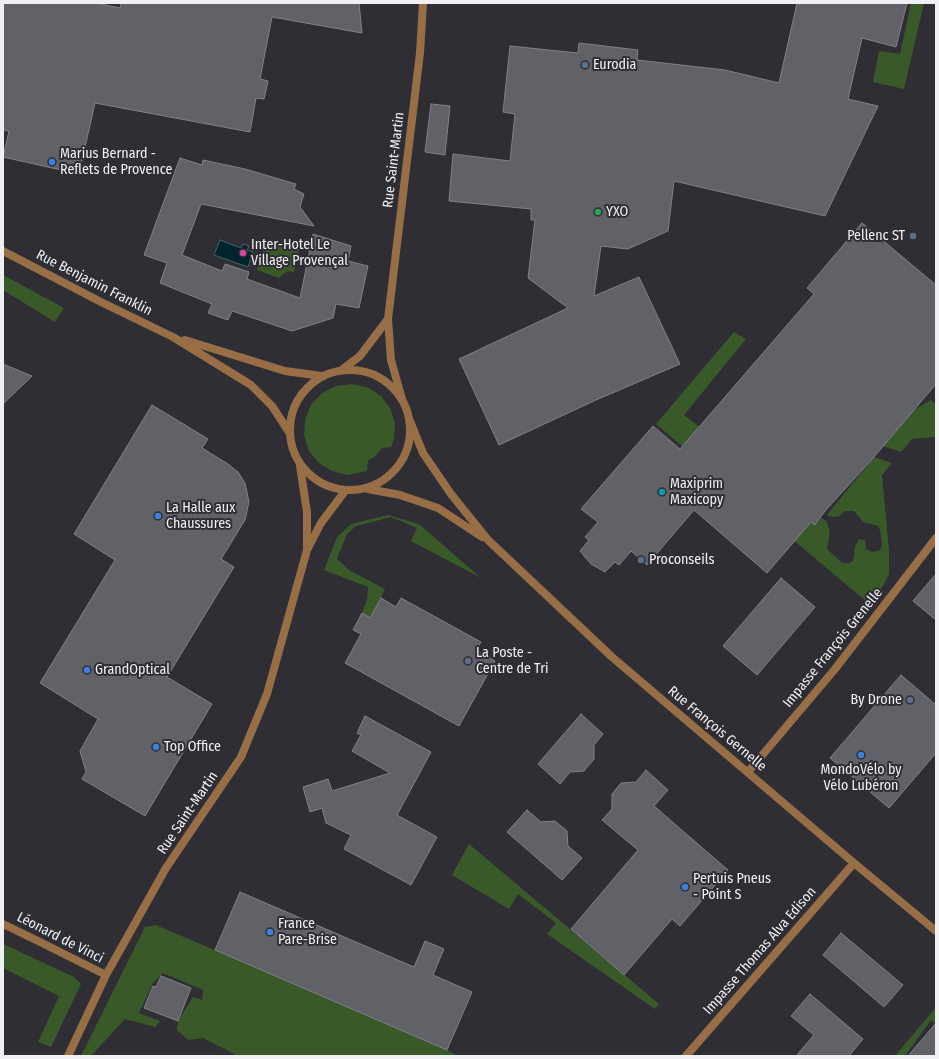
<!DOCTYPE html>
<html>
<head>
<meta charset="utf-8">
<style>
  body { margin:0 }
  #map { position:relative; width:939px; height:1059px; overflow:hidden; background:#2f2e34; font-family:"Fira Sans Condensed",sans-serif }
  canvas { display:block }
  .frame { position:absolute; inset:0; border:4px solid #f0f0f4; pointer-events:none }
</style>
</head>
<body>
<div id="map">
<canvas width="939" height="1059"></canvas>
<div class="frame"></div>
</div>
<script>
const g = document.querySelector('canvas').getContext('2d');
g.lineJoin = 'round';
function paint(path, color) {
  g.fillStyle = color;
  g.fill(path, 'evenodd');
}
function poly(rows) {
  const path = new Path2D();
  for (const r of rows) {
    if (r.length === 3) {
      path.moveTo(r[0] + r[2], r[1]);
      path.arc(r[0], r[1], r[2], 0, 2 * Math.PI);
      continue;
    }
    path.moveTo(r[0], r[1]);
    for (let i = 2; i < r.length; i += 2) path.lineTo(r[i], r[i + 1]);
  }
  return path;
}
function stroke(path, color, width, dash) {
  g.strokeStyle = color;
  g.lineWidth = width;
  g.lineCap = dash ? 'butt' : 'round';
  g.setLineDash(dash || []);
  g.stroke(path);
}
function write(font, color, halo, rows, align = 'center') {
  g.font = font + ' "Fira Sans Condensed",sans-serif';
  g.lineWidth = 4;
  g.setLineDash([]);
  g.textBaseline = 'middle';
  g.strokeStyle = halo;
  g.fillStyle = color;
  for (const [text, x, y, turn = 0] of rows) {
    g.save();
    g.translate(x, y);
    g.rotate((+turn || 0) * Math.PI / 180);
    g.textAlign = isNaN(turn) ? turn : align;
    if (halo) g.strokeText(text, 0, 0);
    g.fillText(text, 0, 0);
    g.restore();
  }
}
const green = poly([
  [911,3,924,3,904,89,873,82,879,51,900,54],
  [283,242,299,249,294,272,288,271,283,274,279,278,257,270,263,251],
  [3,275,64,308,55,322,3,290],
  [734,332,746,339,684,415,700,427,815,525,822,518,826,521,830,531,827,549,842,563,849,563,853,561,855,547,859,539,865,540,866,549,872,552,878,551,881,549,882,543,880,530,878,526,863,522,854,511,845,511,839,516,832,517,827,515,874,457,892,463,882,475,889,550,889,574,883,586,868,603,656,424],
  [352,384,367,387,381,396,390,408,395,423,394,439,391,447,382,448,374,457,368,460,367,471,348,475,332,471,319,463,309,451,304,435,305,420,311,405,322,393,336,386],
  [931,400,936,405,936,437,912,439,901,452,883,446,914,410],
  [388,515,419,524,481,578,411,541,417,528,391,517,356,526,347,534,337,559,349,570,385,589,370,618,362,613,367,600,368,587,324,570,337,537,351,524],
  [469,844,659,1004,655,1009,547,934,556,923,518,894,509,909,452,875],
  [156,925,447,1050,458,1056,238,1056,203,1038,188,1040,177,1030,178,1021,193,997,202,1000,203,990,163,973,153,983,139,1013,160,1021,155,1027,125,1019,91,1056,81,1056,145,927],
  [3,944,74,977,81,984,51,1047,38,1042,59,996,3,968],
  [936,1007,936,1025,931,1020,905,1056,895,1056]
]);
const water = poly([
  [220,240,241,248,243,244,249,246,247,250,253,252,248,267,214,255,220,240]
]);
const building = poly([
  [3,3,96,3,120,8,121,3,359,3,362,33,272,17,260,79,268,81,264,99,256,98,250,132,95,103,79,174,3,157,9,131,3,130,3,3],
  [797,3,907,3,896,47,862,38,848,99,878,106,825,216,674,181,668,231,628,249,601,246,594,296,639,277,680,364,596,400,499,445,459,359,568,308,528,278,535,220,531,220,531,209,449,201,453,154,510,161,515,114,503,112,510,46,578,53,579,43,638,50,637,60,725,70,779,83,797,3],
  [431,104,450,106,445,155,425,152,431,104],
  [180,158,202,165,203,160,245,169,296,184,294,189,304,194,300,207,314,226,201,204,182,255,222,271,225,264,249,272,247,279,300,298,313,234,351,246,348,261,368,266,359,308,336,304,333,318,292,331,232,311,228,320,208,313,212,304,160,283,167,263,144,255,180,158],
  [862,223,936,285,936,384,874,457,825,511,815,525,811,522,767,573,694,510,647,565,631,551,619,565,615,562,605,572,591,564,580,551,589,540,585,537,598,522,581,509,653,426,680,449,814,294,807,288,862,223],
  [3,364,32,376,3,404,3,364],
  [152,405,208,439,202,448,228,464,238,472,245,483,249,502,245,520,221,559,234,567,167,677,212,704,145,816,82,779,86,772,80,751,98,719,40,683,115,560,74,534,152,405],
  [936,574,936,620,913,601,936,574],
  [781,578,815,607,757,675,723,646,781,578],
  [381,598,396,607,401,598,481,642,476,650,495,661,459,726,345,663,361,634,353,630,362,613,370,618,381,598],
  [901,675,936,705,936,753,889,808,830,758,901,675],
  [581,714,603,734,594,745,594,759,584,771,570,772,560,784,538,764,581,714],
  [365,716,431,752,397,815,437,837,411,885,344,849,351,835,326,823,322,808,310,812,303,787,328,779,332,791,390,773,352,751,361,735,357,733,365,716],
  [646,770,668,790,654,806,728,870,680,926,672,919,624,975,571,929,638,850,602,820,612,809,612,794,621,783,636,782,646,770],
  [527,810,541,822,555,821,567,831,568,846,582,858,562,880,507,832,527,810],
  [240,892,414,967,425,941,444,949,433,975,472,992,447,1050,215,950,240,892],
  [841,933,903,985,884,1007,823,955,841,933],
  [161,976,191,988,178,1021,144,1008,153,986,156,987,161,976],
  [810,994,863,1039,849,1056,796,1056,814,1035,791,1016,810,994],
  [936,1023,936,1056,908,1056,936,1023]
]);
const minor = poly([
  [3,251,101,302,173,337,251,385,272,406,289,432],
  [185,340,285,371,322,376],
  [343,369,360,356,388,319],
  [350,430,60],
  [402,399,391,360,388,319,420,53,423,3],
  [410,421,423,453,451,494,488,540,612,657,854,863,936,931],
  [300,466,307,512,307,548],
  [368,489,400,495,438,508,482,537],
  [748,772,835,669,936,538],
  [3,924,36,940,106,975],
  [68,1056,106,975,166,868,241,757,267,694,307,550,321,523,345,491],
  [686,1056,854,863]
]);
const markers = [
  [585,65,4,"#5c6f8a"],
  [52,162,4,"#3f7fe0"],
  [598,212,4,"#2e9e5b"],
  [913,236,4,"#5c6f8a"],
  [243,253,4,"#d1479c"],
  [662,492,4,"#0f9aa8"],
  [158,516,4,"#3f7fe0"],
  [641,560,4,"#5c6f8a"],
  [468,661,4,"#5c6f8a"],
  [87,670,4,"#3f7fe0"],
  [910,700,4,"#5c6f8a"],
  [156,747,4,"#3f7fe0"],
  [861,755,4,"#3f7fe0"],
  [685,887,4,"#3f7fe0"],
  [270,932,4,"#3f7fe0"]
];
const poiNames = [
  ["Eurodia",593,65],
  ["Marius Bernard -",60,154],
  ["Reflets de Provence",60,170],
  ["YXO",606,212],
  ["Pellenc ST",905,236,"right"],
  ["Inter-Hotel Le",251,245],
  ["Village Provençal",251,261],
  ["Maxiprim",670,484],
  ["Maxicopy",670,500],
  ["La Halle aux",166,508],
  ["Chaussures",166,524],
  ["Proconseils",649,560],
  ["La Poste -",476,653],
  ["Centre de Tri",476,669],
  ["GrandOptical",95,670],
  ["By Drone",902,700,"right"],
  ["Top Office",164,747],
  ["MondoVélo by",861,770,"center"],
  ["Vélo Lubéron",861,786,"center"],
  ["Pertuis Pneus",693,879],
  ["- Point S",693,895],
  ["France",278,924],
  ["Pare-Brise",278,940]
];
const streetNames = [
  ["Rue Saint-Martin",394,160,-83],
  ["Rue Benjamin Franklin",94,283,27],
  ["Impasse François Grenelle",833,648,-51],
  ["Rue François Gernelle",717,729,40],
  ["Rue Saint-Martin",188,813,-56],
  ["Léonard de Vinci",60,938,27],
  ["Impasse Thomas Alva Edison",760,951,-49]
];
paint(green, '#3a5929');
paint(water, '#00252d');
stroke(water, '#486269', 1);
paint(building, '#616168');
stroke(building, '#828189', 1);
stroke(minor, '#976e46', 8);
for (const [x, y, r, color] of markers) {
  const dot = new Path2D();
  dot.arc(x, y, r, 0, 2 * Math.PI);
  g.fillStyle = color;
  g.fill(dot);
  stroke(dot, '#2f2e34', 1.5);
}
write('14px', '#f0f0f4', '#2f2e34', poiNames, 'left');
write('14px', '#f0f0f4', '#2f2e34', streetNames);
</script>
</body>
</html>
